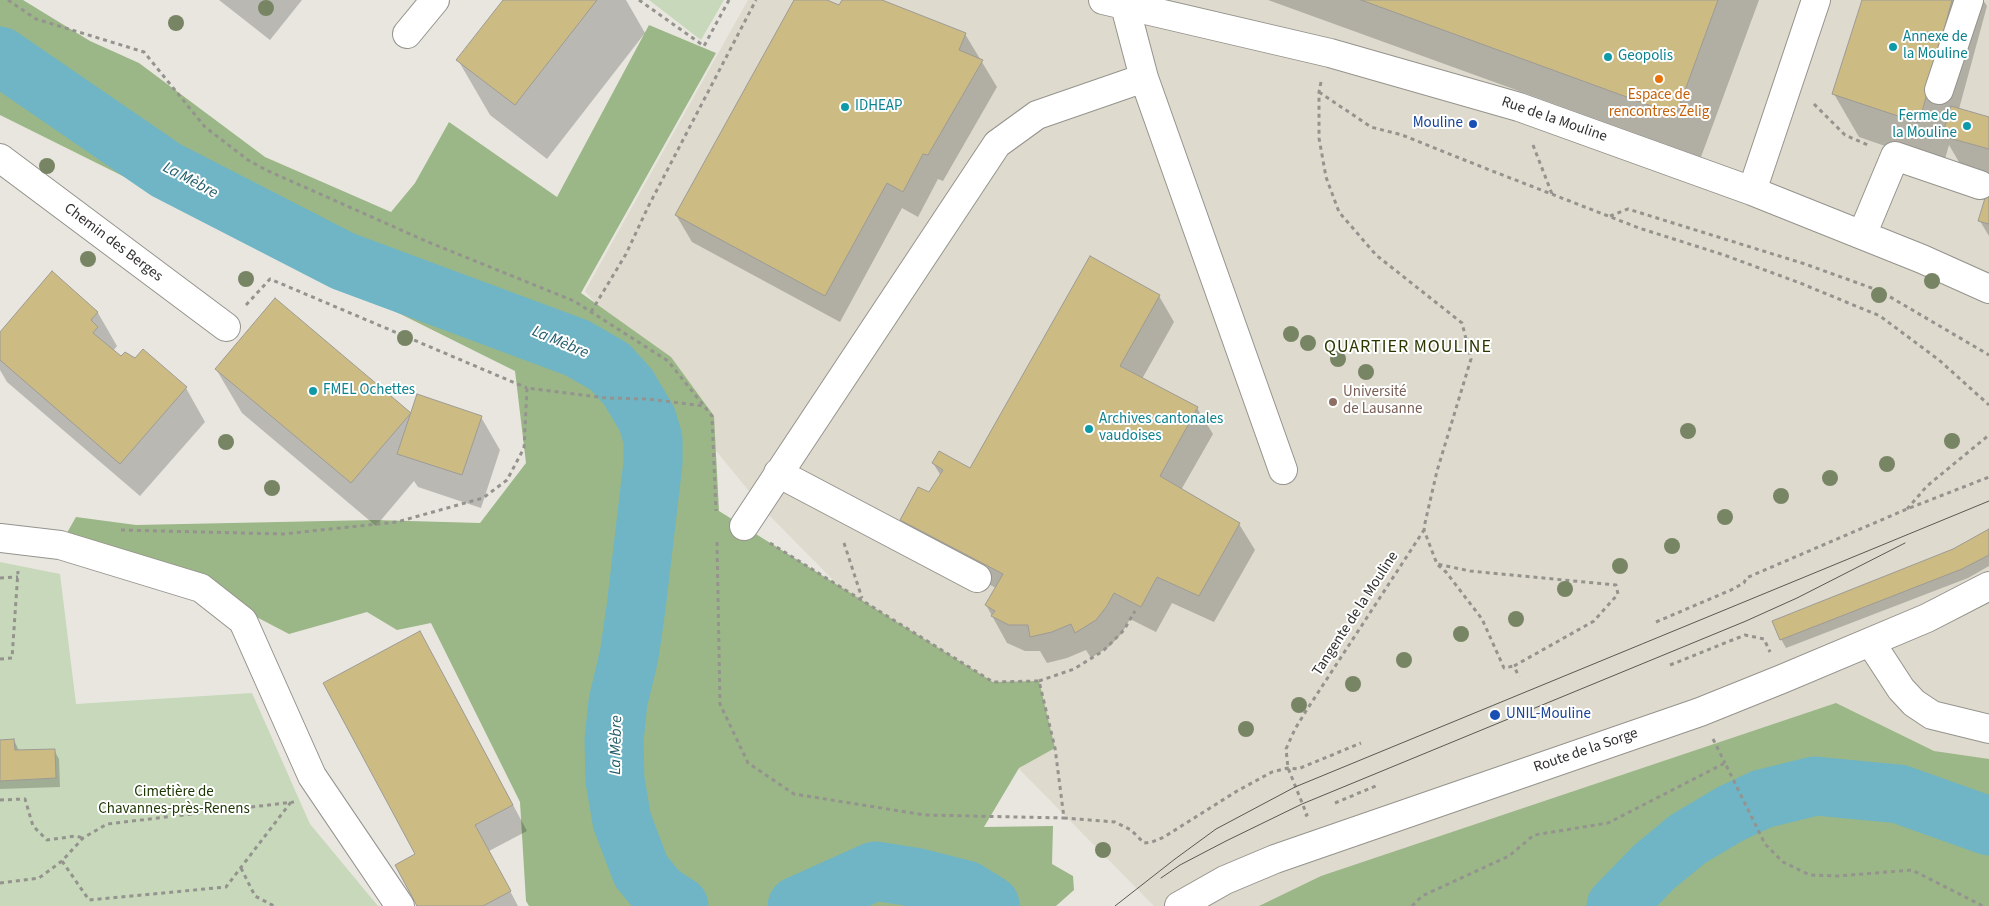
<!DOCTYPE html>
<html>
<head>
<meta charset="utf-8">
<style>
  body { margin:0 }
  canvas { display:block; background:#e8e6df }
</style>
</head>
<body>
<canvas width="1989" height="906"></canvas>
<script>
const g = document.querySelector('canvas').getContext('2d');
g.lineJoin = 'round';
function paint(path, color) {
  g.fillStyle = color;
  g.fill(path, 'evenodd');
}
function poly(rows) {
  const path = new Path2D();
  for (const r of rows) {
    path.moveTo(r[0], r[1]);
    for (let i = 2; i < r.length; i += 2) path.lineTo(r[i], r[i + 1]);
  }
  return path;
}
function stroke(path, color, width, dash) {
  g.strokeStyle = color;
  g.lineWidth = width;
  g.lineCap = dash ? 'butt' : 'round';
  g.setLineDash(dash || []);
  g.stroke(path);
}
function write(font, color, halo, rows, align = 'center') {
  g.font = font + ' "Source Sans 3",sans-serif';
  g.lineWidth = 4;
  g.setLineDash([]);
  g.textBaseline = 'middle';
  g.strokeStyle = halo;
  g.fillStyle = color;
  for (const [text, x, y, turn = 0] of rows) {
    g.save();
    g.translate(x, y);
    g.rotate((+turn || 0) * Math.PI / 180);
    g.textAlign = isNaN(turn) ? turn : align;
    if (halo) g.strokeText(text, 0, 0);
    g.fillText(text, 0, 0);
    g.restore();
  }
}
const built = poly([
  [748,0,1989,0,1989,906,1154,906,767,513,585,291]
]);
const green = poly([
  [649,0,724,0,701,40],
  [0,562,60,574,76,704,252,693,310,824,378,906,0,906]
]);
const forest = poly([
  [0,0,23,0,90,41,139,63,265,157,391,212,415,183,449,122,557,197,649,25,716,53,581,293,671,357,714,416,719,511,993,682,1039,681,1055,748,1019,768,984,827,1053,826,1052,864,1073,876,1074,890,1056,906,529,906,526,901,520,802,431,623,397,630,367,612,289,634,201,588,60,545,76,517,136,525,374,520,480,523,526,463,515,371,0,115],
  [1836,703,1934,751,1989,759,1989,906,1259,906,1321,876]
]);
const shadow = poly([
  [219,0,302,0,270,40],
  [504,0,626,0,645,33,547,159,490,115,458,60],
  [795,0,823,0,839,6,843,0,879,0,965,34,997,87,943,181,938,179,918,217,902,208,840,322,692,242,676,215],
  [1268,0,1759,0,1701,157],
  [1864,0,1983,0,1987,6,1959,109,1989,118,1989,185,1969,179,1949,145,1943,166,1859,137,1834,94],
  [1989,189,1989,236,1980,221],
  [52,273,98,313,117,346,113,351,121,358,186,388,205,422,140,496,7,382,0,370,0,334],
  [1159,296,1174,322,1142,379,1197,408,1213,434,1181,490,1239,524,1255,550,1214,622,1172,603,1156,632,1130,619,1122,633,1110,646,1091,658,1086,650,1067,658,1047,663,1040,651,1025,651,1007,643,986,605,996,588,917,546,902,520,930,493,941,476,933,463,971,470],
  [216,369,410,413,411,416,481,417,500,450,481,508,418,487,414,481,376,526,242,413],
  [1989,530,1989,566,1968,578,1786,648,1781,639],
  [435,659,527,831,489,851,518,906,419,906,416,855],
  [14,740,19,751,54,750,59,759,60,787,0,789,0,741]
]);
const river = poly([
  [0,56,166,170,343,261,577,348,610,367,628,387,647,419,653,439,653,463,636,608,629,656,618,702,614,740,615,780,622,821,641,871,660,894,679,906],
  [797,906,875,871,919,878,966,890,990,905],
  [1616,906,1654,867,1688,839,1730,814,1762,799,1815,786,1899,794,1989,826]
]);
const building = poly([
  [503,0,597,0,515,105,456,60,503,0],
  [794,0,827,0,839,5,842,0,882,0,966,33,959,50,983,60,928,155,923,154,903,192,887,183,825,296,675,215,794,0],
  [1361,0,1718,0,1676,115,1361,0],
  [1862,0,1952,0,1919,123,1832,94,1862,0],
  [1951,106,1989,117,1989,149,1942,136,1951,106],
  [1989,185,1989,224,1978,221,1989,185],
  [1090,256,1160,295,1120,366,1198,407,1160,476,1240,523,1199,596,1157,577,1141,607,1114,593,1107,606,1096,620,1075,633,1071,624,1052,632,1030,637,1028,625,1009,625,991,616,995,611,985,605,1003,574,900,520,918,487,929,492,943,470,932,463,939,451,970,468,1090,256],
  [52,271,98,312,91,320,98,327,93,333,121,356,125,352,135,358,143,349,187,387,120,464,0,360,0,332,52,271],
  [275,298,411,413,351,483,215,369,275,298],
  [417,394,482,416,462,475,397,454,417,394],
  [1989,529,1989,555,1962,569,1780,640,1772,621,1953,549,1989,529],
  [420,631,513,805,475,825,511,891,483,906,417,906,395,865,415,854,323,683,420,631],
  [14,739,15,750,55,749,56,778,0,781,0,740,14,739]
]);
const path = poly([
  [8,0,36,19,144,52,205,127,248,160,266,170,428,242,574,301,668,361,712,416,716,511],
  [639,0,704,46,729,0],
  [1321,82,1319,92,1319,138,1326,177,1339,212,1376,255,1462,323,1471,359,1437,471,1425,523,1424,530,1437,564,1470,571,1616,585,1618,594,1594,621,1514,666,1519,677],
  [1319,92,1371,127,1402,135,1482,167,1639,228,1724,255,1800,283,1880,316,1939,360,1989,405],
  [1814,104,1845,135,1868,145],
  [1533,145,1552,194],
  [1610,216,1628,209,1805,264,1880,291,1989,355],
  [246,305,270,279,527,388],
  [591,312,626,254,648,207,756,0],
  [1907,509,1927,486,1989,435],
  [121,530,283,534,397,522,483,498,507,480,524,448,527,388,607,398,649,399,703,406],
  [717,542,720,704,748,763,794,794,925,815,1064,818],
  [770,543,993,682,1039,681,1055,748,1064,818,1115,822,1131,830,1144,843,1152,842,1164,837,1237,791,1272,772,1288,768,1298,769,1361,743],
  [844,543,862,598],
  [1438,565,1446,572,1482,619,1504,668,1514,666],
  [0,578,18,577],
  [1656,622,1731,590,1744,583,1746,578,1907,509,1989,477],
  [0,659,12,658,18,571],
  [1670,665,1745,635,1764,639,1770,652],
  [1039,681,1074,669,1103,651,1124,630,1135,611],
  [1713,739,1725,763],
  [0,800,25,799,33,826,47,840,76,836,83,838],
  [1335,803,1378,785],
  [1305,816,1307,815,1288,768,1286,749,1295,729,1306,711,1424,530],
  [62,861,89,900,226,887,291,802],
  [241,868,255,896,274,906],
  [0,883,39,878,62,861,83,838,107,824,294,802],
  [1412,906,1422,896,1509,856,1534,835,1608,823,1725,763,1765,844,1783,862,1810,875,1838,876,1912,870,1983,906]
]);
const minor = poly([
  [1103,0,1330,53,1519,107,1752,191,1922,259,1989,289],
  [1125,6,1144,78,1283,470],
  [407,34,435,0],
  [1939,90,1969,0],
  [0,158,226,327],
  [1752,191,1816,0],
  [1862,235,1895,156,1980,185],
  [778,473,977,578],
  [744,526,997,144,1037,115,1144,78],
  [0,538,60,545,201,588,243,621,312,776,400,906],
  [1871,643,1901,689,1914,703,1932,715,1989,729],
  [1179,906,1225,880,1275,859,1700,712,1782,679,1927,618,1989,586]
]);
const tram = poly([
  [1161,878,1180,865,1226,841,1302,804,1746,621,1797,598,1905,543],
  [1115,906,1175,859,1216,829,1295,787,1989,501]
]);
const trees = [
  [266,8],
  [176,23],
  [47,166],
  [88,259],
  [246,279],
  [1932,281],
  [1879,295],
  [1291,334],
  [405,338],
  [1308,343],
  [1338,359],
  [1366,372],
  [1688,431],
  [1952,441],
  [226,442],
  [1887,464],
  [1830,478],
  [272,488],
  [1781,496],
  [1725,517],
  [1672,546],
  [1620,566],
  [1565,589],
  [1516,619],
  [1461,634],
  [1404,660],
  [1353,684],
  [1299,705],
  [1246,729],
  [1103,850]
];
const markers = [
  [1893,47,5,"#0f9aa8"],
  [1608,57,5,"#0f9aa8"],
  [1659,79,5,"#e8710a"],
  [845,107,5,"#0f9aa8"],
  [1473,124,5,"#1a4fb4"],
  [1967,126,5,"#0f9aa8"],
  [313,391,5,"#0f9aa8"],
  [1333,402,5,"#8d6e63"],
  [1089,429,5,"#0f9aa8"],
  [1495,715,6,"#1a4fb4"]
];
const cultureNames = [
  ["Annexe de",1903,38],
  ["la Mouline",1903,55],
  ["Geopolis",1618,57],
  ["IDHEAP",855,107],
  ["Ferme de",1957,117,"right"],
  ["la Mouline",1957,134,"right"],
  ["FMEL Ochettes",323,391],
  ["Archives cantonales",1099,420],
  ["vaudoises",1099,437]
];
const foodNames = [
  ["Espace de",1659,96],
  ["rencontres Zelig",1659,113]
];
const streetNames = [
  ["Rue de la Mouline",1554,120,19],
  ["Chemin des Berges",113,243,37],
  ["Tangente de la Mouline",1356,614,-57],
  ["Route de la Sorge",1586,751,-19]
];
const transitNames = [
  ["Mouline",1463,124],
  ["UNIL-Mouline",1506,715,"left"]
];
const educationNames = [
  ["Université",1343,393],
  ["de Lausanne",1343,410]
];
const parkNames = [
  ["Cimetière de",174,793],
  ["Chavannes-près-Renens",174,810]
];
const waterNames = [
  ["La Mèbre",190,181,28],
  ["La Mèbre",560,343,23],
  ["La Mèbre",617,745,-89]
];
const quarterNames = [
  ["QUARTIER MOULINE",1408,348]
];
paint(built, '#dedacd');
paint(green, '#c7d9ba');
paint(forest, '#9bb787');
paint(shadow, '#0003');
stroke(river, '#6fb5c5', 59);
paint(building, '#cdbb84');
stroke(building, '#9d9b95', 1);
stroke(minor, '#95938d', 30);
stroke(path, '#94938e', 3, [4, 4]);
stroke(minor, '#fff', 28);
stroke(tram, '#5a5955', 1);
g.fillStyle = '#788564';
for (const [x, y] of trees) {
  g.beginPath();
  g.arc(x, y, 8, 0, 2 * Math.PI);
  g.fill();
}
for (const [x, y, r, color] of markers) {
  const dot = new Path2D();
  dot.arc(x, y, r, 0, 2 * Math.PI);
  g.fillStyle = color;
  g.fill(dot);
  stroke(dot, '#fff', 2);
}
write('15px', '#0d838f', '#fff', cultureNames, 'left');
write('15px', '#c56008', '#fff', foodNames);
write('15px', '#31302e', '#fff', streetNames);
write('15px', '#164399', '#fff', transitNames, 'right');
write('15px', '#785e54', '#fff', educationNames, 'left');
write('15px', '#1c3500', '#fff', parkNames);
write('italic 16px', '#235d6a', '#fff', waterNames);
g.letterSpacing = '1px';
write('18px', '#2a3800', '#fff', quarterNames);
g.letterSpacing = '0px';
</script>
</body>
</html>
